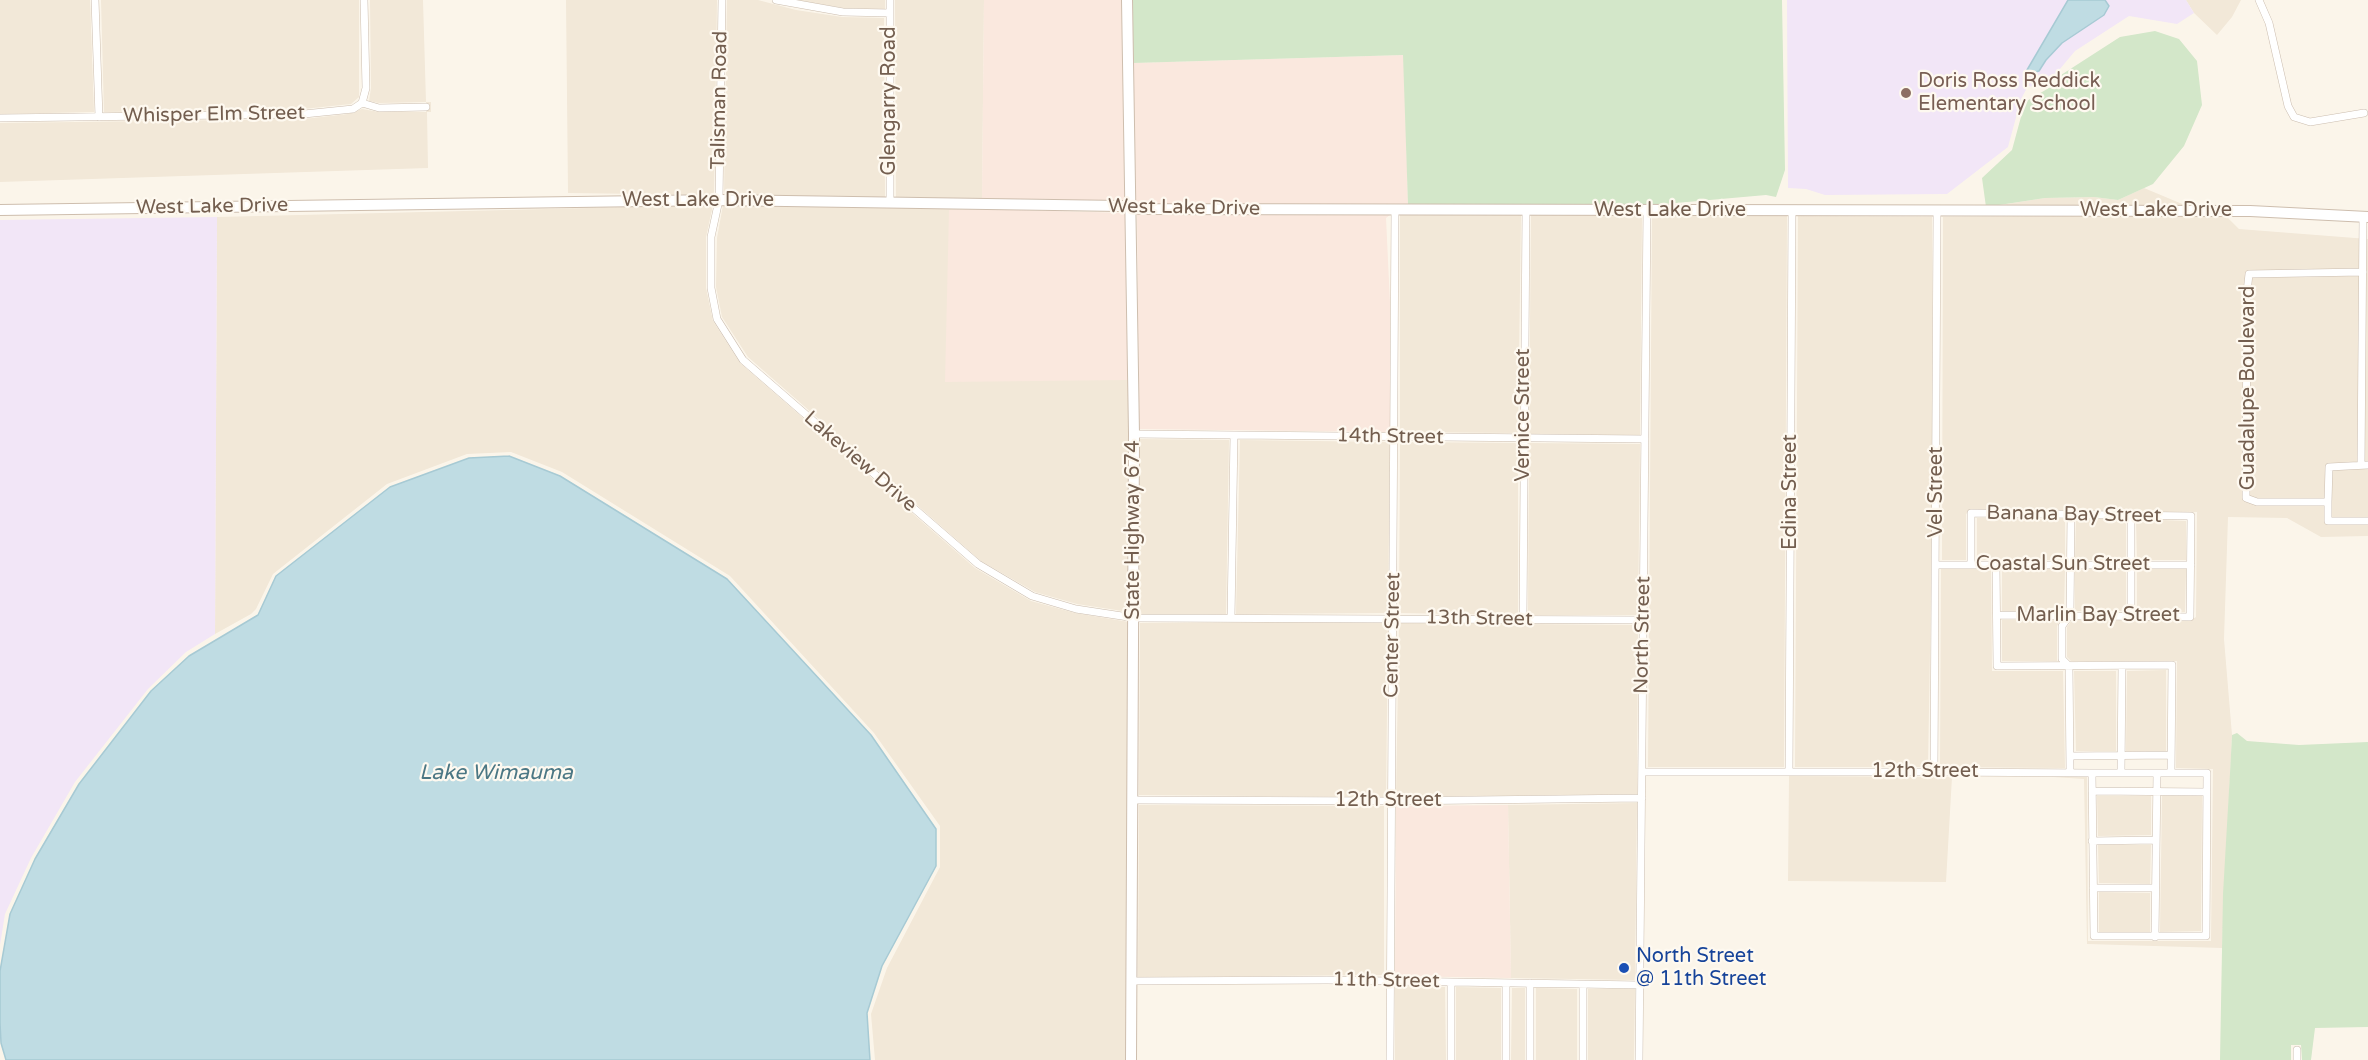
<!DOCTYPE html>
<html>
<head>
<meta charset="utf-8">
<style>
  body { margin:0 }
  canvas { display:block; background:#fbf5ea }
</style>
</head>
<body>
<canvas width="2368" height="1060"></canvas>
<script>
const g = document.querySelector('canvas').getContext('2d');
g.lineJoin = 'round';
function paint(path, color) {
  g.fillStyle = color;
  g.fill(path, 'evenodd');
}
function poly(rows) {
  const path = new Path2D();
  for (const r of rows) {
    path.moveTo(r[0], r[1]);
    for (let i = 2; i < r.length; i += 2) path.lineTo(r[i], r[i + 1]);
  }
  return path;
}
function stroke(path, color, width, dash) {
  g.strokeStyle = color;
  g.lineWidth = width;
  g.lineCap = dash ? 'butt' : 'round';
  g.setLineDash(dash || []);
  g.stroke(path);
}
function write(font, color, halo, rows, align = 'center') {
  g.font = font + ' "Varela Round",sans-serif';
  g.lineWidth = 4.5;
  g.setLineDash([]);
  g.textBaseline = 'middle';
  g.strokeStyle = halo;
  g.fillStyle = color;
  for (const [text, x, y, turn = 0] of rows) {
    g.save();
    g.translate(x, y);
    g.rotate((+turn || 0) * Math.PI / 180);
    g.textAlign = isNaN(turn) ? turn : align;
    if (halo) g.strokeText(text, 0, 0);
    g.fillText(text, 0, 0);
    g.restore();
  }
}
const residential = poly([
  [0,0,90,0,94,112,0,114],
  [101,0,359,0,359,97,351,104,303,109,104,112],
  [370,0,423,0,426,102,431,102,431,112,427,112,428,168,0,182,0,123,304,119,348,114,362,109,379,112,426,112,426,102,379,103,369,101,371,88],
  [566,0,717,0,714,195,568,193],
  [727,0,758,0,796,10,842,17,884,18,885,198,724,195],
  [795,0,885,0,885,9,844,8],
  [895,0,984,0,982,199,896,198],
  [2186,0,2241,0,2232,17,2217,35,2194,13],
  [2144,188,2187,206,1987,207,2045,198,2094,197,2118,200],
  [713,205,706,237,706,288,713,321,740,363,975,568,1031,601,1075,613,1129,622,1126,1060,875,1060,871,1014,887,968,940,867,940,826,874,733,730,576,562,472,511,452,467,454,387,484,273,574,256,609,251,614,215,634,217,217],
  [723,205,982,209,949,210,1128,380,1129,612,1077,604,1035,592,981,561,748,357,722,317,716,287,717,238],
  [1400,215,1521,215,1518,433,1400,432],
  [1531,215,1642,215,1640,435,1529,434],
  [1652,215,1787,216,1784,767,1648,767],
  [1798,216,1932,217,1932,531,1928,767,1795,767],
  [2226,216,2239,229,2368,239,2368,536,2321,537,2287,518,2228,517,2224,639,2232,735,2222,948,2087,944,2084,779,2053,777,2087,777,2088,941,2211,941,2213,769,2176,768,2177,661,2071,661,2067,657,2067,627,2072,620,2190,621,2196,617,2197,512,1972,509,1966,514,1966,560,1942,560,1943,217],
  [1139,439,1229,440,1226,614,1140,614],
  [1240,440,1390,442,1388,613,1236,614],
  [1400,442,1518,443,1518,615,1399,613],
  [1529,443,1640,444,1638,615,1528,615],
  [1977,518,2065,519,2065,560,1977,560],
  [2076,519,2126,519,2126,560,2075,560],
  [2136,519,2186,521,2186,560,2137,560],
  [1941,569,1991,569,1992,671,2063,671,2065,768,1940,767],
  [2002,569,2065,569,2064,611,2002,611],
  [2075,569,2126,569,2126,611,2075,611],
  [2137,569,2186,569,2185,612,2137,612],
  [2002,620,2060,620,2057,626,2057,661,2002,661],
  [1388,622,1386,797,1139,795,1140,623],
  [1399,623,1638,625,1637,794,1396,797],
  [2166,670,2166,751,2126,751,2127,671],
  [2074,671,2116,671,2116,751,2076,751],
  [1789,776,1952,777,1946,882,1788,881],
  [2097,796,2151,796,2151,835,2098,836],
  [2162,796,2202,796,2201,931,2160,932],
  [1637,803,1635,980,1511,978,1508,805],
  [1139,805,1384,806,1384,975,1138,977],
  [2098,845,2151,845,2150,884,2099,883],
  [2099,892,2150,893,2150,932,2099,932],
  [1395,985,1445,987,1446,1060,1395,1060],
  [1456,987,1501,988,1501,1060,1456,1060],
  [1512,988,1525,988,1525,1060,1511,1060],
  [1536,988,1577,989,1577,1060,1536,1060],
  [1588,989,1635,989,1634,1060,1588,1060]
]);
const commercial = poly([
  [984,0,1122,0,1126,203,982,199],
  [1404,55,1408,205,1136,204,1133,63],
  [982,209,1126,213,1128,380,945,382,949,210],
  [1137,214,1390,215,1386,218,1390,303,1390,432,1139,429],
  [1508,805,1511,978,1395,976,1396,806]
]);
const education = poly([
  [1787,0,2186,0,2194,13,2177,24,2129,16,2075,51,2044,88,2028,86,2021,99,2008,147,1947,194,1825,195,1806,189,1788,188],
  [217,217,215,634,186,652,148,689,75,782,31,858,5,914,0,945,0,220]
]);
const green = poly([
  [1132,0,1782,0,1785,170,1776,197,1766,195,1642,206,1408,205,1403,55,1133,63],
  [2155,31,2179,39,2197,61,2202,105,2184,146,2153,184,2118,200,2094,197,2045,198,1986,207,1982,178,2012,150,2025,102,2054,85,2061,75,2120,37],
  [2237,733,2247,741,2299,745,2368,742,2368,1027,2315,1028,2311,1060,2302,1060,2301,1045,2291,1045,2291,1060,2220,1060,2223,894,2230,773,2232,735]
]);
const water = poly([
  [2068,0,2105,0,2109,6,2104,15,2062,43,2046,60,2039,71,2032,73,2027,70,2068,0],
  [509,456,560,476,727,579,871,735,936,829,936,866,882,966,867,1013,870,1060,6,1060,1,1043,0,1023,0,971,10,914,35,859,79,784,151,691,189,656,258,615,276,576,390,487,469,458,509,456]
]);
const street = poly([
  [95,0,99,117],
  [722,0,719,200,711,237,711,288,717,319,743,360,978,564,1032,596,1076,609,1135,618,1644,620],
  [776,0,843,12,890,13],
  [890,0,890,202],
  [2259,0,2269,23,2288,106,2294,117,2310,122,2364,113],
  [362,103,366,88,364,0],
  [362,103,379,108,426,107],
  [0,118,304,114,353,109,362,103],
  [2363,272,2249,274,2247,292,2246,498,2257,502,2328,502,2329,467,2368,465],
  [1134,434,1645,439],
  [2361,465,2363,216],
  [2328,502,2328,521,2368,521],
  [2131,514,2131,616],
  [1936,565,2191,565],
  [1971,565,1971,513,2191,516,2190,617,1997,615],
  [1996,565,1997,666,2172,665,2171,773],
  [1231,618,1234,435],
  [1523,619,1526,210],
  [2071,756,2171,755],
  [1642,772,1934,772,2092,773,2207,773,2206,936,2094,936,2092,773],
  [1789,772,1792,212],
  [1934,772,1937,212],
  [2070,772,2069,666,2062,659,2062,626,2070,615,2071,514],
  [2121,773,2122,666],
  [2092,791,2207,792],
  [1133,800,1391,801,1642,798],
  [2092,841,2156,840],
  [2093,888,2155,888],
  [2155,937,2157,773],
  [1133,981,1327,980,1640,985],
  [1451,982,1451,1060],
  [1530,983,1530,1060],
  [1583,985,1583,1060],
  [2297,1050,2297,1060],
  [1390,1060,1395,210],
  [1506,1060,1506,983],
  [1639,1060,1647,210]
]);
const secondary = poly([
  [1127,0,1134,434,1131,1060],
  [0,210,719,200,1121,206,1141,209,2250,211,2368,217]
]);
const markers = [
  [1906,93,6,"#8d6e63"],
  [1624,968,6,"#1a4fb4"]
];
const educationNames = [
  ["Doris Ross Reddick",1918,82],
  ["Elementary School",1918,105]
];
const streetNames = [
  ["Talisman Road",720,100,-89],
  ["Glengarry Road",890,101,-90],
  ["Whisper Elm Street",214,115,-1],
  ["West Lake Drive",698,201],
  ["West Lake Drive",212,207,-1],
  ["West Lake Drive",1184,208,1],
  ["West Lake Drive",1670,211],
  ["West Lake Drive",2156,211],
  ["Guadalupe Boulevard",2249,388,-90],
  ["Vernice Street",1524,415,-90],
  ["14th Street",1390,437,1],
  ["Lakeview Drive",860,462,41],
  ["Edina Street",1791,492,-90],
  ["Vel Street",1937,492,-90],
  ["Banana Bay Street",2074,515,1],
  ["State Highway 674",1134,530,-90],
  ["Coastal Sun Street",2063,565],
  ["Marlin Bay Street",2098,616],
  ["13th Street",1479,619,1],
  ["Center Street",1393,635,-89],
  ["North Street",1643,635,-89],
  ["12th Street",1925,772],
  ["12th Street",1388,801],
  ["11th Street",1386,981,1]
];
const transitNames = [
  ["North Street",1636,957],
  ["@ 11th Street",1636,980]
];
const waterNames = [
  ["Lake Wimauma",496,773]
];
paint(residential, '#f2e8d8');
paint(commercial, '#fae8de');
paint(education, '#f2e6f7');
paint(green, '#d3e7c9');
paint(water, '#bfdce3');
stroke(water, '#a7cad4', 1.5);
stroke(street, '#ccbeb0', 8);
stroke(secondary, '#cebeae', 12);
stroke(street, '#fff', 7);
stroke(secondary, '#fff', 10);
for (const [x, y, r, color] of markers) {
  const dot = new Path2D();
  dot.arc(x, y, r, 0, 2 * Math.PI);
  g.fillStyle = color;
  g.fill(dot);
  stroke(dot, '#fef9f0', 2);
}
write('20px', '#785e54', '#fef9f0', educationNames, 'left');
write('20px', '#735e4f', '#fef9f0', streetNames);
write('20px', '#164399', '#fef9f0', transitNames, 'left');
write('italic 21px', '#4b7784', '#fef9f0', waterNames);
</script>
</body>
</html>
